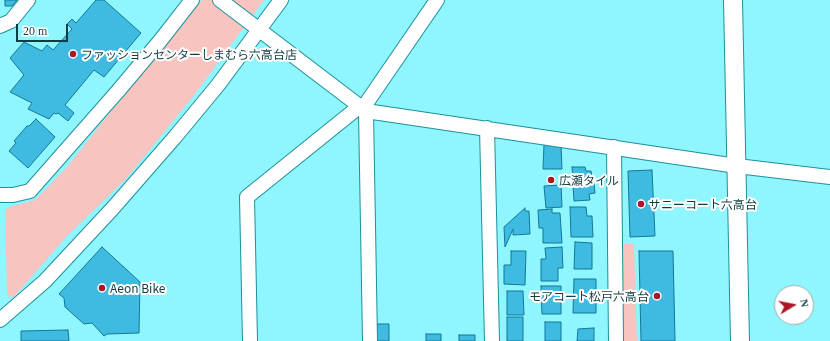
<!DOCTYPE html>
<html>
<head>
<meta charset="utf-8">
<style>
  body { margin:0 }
  #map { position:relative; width:830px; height:341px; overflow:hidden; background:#8ff5fe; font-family:Georgia,serif }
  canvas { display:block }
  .north { position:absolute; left:774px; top:285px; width:40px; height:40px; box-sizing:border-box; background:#fff; border:1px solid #9fb1b3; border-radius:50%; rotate:80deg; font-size:11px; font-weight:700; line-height:16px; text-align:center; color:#103d41 }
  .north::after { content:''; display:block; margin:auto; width:14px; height:18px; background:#ab1727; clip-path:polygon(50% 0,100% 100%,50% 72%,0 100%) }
  .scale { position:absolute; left:16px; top:24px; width:52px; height:18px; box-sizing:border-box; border:2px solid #103d41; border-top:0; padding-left:5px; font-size:12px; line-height:14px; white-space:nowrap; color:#103d41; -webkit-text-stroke:3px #fff; paint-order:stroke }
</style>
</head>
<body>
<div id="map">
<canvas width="830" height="341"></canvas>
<div class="north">N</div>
<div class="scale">20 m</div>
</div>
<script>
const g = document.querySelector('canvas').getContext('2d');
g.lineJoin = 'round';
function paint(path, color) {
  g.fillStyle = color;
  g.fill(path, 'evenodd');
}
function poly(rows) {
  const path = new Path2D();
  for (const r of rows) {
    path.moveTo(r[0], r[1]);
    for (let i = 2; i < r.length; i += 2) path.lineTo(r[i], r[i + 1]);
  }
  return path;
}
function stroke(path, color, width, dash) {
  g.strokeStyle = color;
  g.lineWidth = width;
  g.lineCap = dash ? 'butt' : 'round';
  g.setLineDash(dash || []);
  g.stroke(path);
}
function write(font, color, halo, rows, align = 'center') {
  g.font = font + ' Georgia,"Noto Sans JP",serif';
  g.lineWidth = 4;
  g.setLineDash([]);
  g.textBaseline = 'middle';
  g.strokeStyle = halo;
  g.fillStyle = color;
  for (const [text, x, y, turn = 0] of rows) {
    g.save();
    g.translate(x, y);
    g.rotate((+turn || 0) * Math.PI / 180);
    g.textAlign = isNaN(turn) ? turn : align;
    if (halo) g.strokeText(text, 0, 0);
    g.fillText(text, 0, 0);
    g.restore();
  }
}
const green = poly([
  [202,0,264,0,195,94,126,179,66,237,14,297,7,296,5,210,12,206,35,200,67,167,122,97],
  [621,244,634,244,637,341,623,341]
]);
const building = poly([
  [5,0,17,0,12,6,5,6,5,0],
  [96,0,104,0,141,33,104,77,94,70,65,105,74,113,68,121,58,113,56,114,54,113,49,119,28,109,32,103,10,92,24,75,10,58,24,42,42,51,47,45,53,50,72,29,67,24,72,19,76,23,96,0],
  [36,119,55,137,28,168,9,151,16,143,14,141,27,126,29,126,36,119],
  [544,144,561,146,562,169,543,169,544,144],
  [572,167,585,167,586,171,591,171,592,180,573,181,572,167],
  [652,170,655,236,630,237,628,171,652,170],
  [594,183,595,193,589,194,590,200,574,201,573,185,594,183],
  [561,185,562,207,546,208,544,186,561,185],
  [570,207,586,207,587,216,592,216,593,237,571,237,570,207],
  [525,208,525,211,529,211,530,234,513,235,513,229,505,247,504,227,525,208],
  [552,209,552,213,560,213,562,243,543,243,543,228,539,228,538,210,552,209],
  [575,242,592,243,592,269,574,269,575,242],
  [102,247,140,282,139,333,107,334,104,336,92,323,84,324,65,307,64,298,59,294,102,247],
  [562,247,563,268,558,268,558,281,541,281,541,259,546,259,545,248,562,247],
  [511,251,526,251,525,285,504,284,504,265,511,265,511,251],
  [639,251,673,251,675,341,641,341,639,251],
  [574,279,596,279,596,313,573,313,574,279],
  [541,286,561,286,561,314,542,314,541,286],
  [507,291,523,291,524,315,507,315,507,291],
  [507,317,523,317,523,341,507,341,507,317],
  [545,322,561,322,561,341,545,341,545,322],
  [374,324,389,324,389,341,374,341,374,324],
  [594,328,594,341,577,341,578,329,594,328],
  [68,330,69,341,21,341,21,331,68,330],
  [426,334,441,334,441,341,426,341,426,334],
  [459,335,475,335,475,341,459,341,459,335]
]);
const minor = poly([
  [220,0,366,111,737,166,830,177],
  [0,26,11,21,28,0],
  [363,108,437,0],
  [366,111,370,341],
  [487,128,492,341],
  [614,147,616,341],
  [0,195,13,195,30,191,118,91,160,41,192,0],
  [0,320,45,281,113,208,175,137,218,85,281,0],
  [250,341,247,197,360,106]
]);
const tertiary = poly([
  [733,0,740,341]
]);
const markers = [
  [73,54,4,"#ab1727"],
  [551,180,4,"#ab1727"],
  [641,204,4,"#ab1727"],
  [102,288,4,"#ab1727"],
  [657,296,4,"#ab1727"]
];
const poiNames = [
  ["ファッションセンターしまむら六高台店",81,54],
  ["広瀬タイル",559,180],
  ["サニーコート六高台",649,204],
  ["Aeon Bike",110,288],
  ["モアコート松戸六高台",649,296,"right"]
];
paint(green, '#f8c4c0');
paint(building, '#3fbae1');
stroke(building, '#117996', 1);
stroke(minor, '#1d919a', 16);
stroke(tertiary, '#1d919a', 20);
stroke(minor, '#fff', 14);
stroke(tertiary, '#fff', 18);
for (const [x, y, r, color] of markers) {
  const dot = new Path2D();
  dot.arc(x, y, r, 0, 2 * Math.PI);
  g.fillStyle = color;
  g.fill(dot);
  stroke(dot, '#fff', 1.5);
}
write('12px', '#103d41', '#fff', poiNames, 'left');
</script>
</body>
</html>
